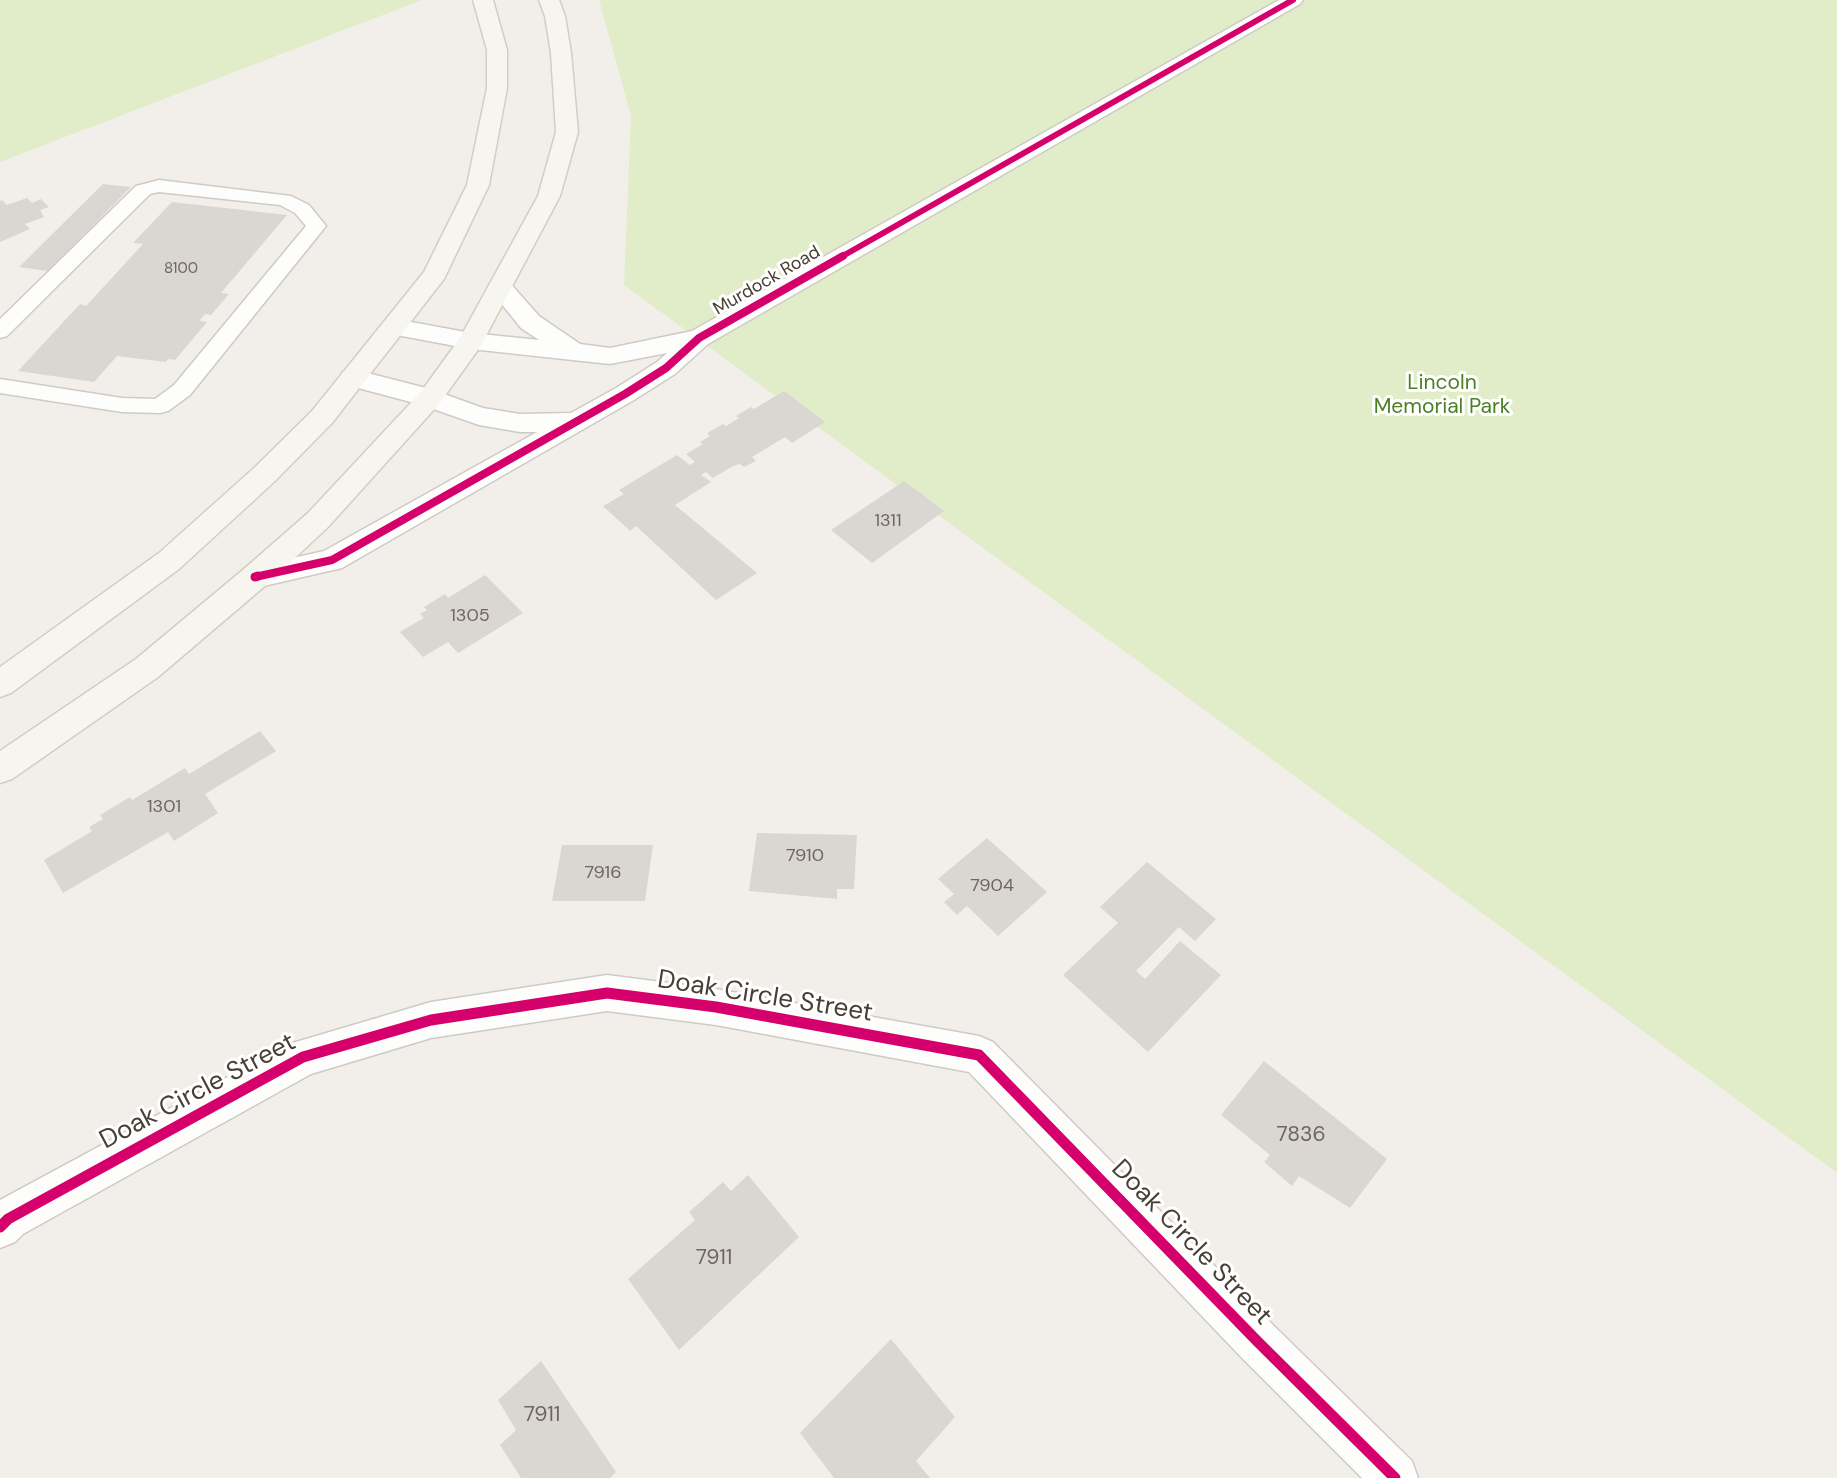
<!DOCTYPE html>
<html>
<head>
<meta charset="utf-8">
<style>
  body { margin:0 }
  canvas { display:block; background:#f2efea }
</style>
</head>
<body>
<canvas width="1837" height="1478"></canvas>
<script>
const g = document.querySelector('canvas').getContext('2d');
g.lineJoin = 'round';
function paint(path, color) {
  g.fillStyle = color;
  g.fill(path, 'evenodd');
}
function poly(rows) {
  const path = new Path2D();
  for (const r of rows) {
    path.moveTo(r[0], r[1]);
    for (let i = 2; i < r.length; i += 2) path.lineTo(r[i], r[i + 1]);
  }
  return path;
}
function stroke(path, color, width, dash) {
  g.strokeStyle = color;
  g.lineWidth = width;
  g.lineCap = dash ? 'butt' : 'round';
  g.setLineDash(dash || []);
  g.stroke(path);
}
function write(font, color, halo, rows, align = 'center') {
  g.font = font + ' "DM Sans",sans-serif';
  g.lineWidth = 6;
  g.setLineDash([]);
  g.textBaseline = 'middle';
  g.strokeStyle = halo;
  g.fillStyle = color;
  for (const [text, x, y, turn = 0] of rows) {
    g.save();
    g.translate(x, y);
    g.rotate((+turn || 0) * Math.PI / 180);
    g.textAlign = isNaN(turn) ? turn : align;
    if (halo) g.strokeText(text, 0, 0);
    g.fillText(text, 0, 0);
    g.restore();
  }
}
const green = poly([
  [0,0,422,0,0,162],
  [599,0,1837,0,1837,1173,624,285,631,116]
]);
const building = poly([
  [103,184,131,187,48,271,19,267],
  [27,198,32,203,41,199,49,207,40,210,44,217,25,224,30,229,0,242,0,201,2,200,7,205],
  [172,202,287,215,221,293,229,294,211,315,205,314,199,321,207,322,175,360,168,359,166,362,117,356,94,382,18,371,80,304,86,306,143,244,133,243],
  [784,391,825,422,792,443,785,437,752,457,756,461,744,467,740,464,733,466,713,478,706,472,701,475,711,482,675,505,757,573,716,600,636,526,630,531,603,506,624,494,619,490,677,455,690,465,695,462,686,454,703,444,700,442,710,436,707,433,723,424,726,426,739,418,736,416,751,407,754,409],
  [904,481,944,511,872,563,831,530],
  [485,575,523,613,458,653,448,642,423,657,400,632,424,618,420,614,427,610,424,607,445,594,448,598],
  [260,731,276,751,205,794,218,813,174,841,168,832,63,893,44,860,92,831,89,827,103,819,100,815,130,797,132,800,185,768,189,774],
  [757,833,857,835,854,889,837,889,837,899,749,891],
  [987,838,1047,892,998,936,967,906,957,915,944,902,954,894,938,879],
  [562,845,653,845,645,901,552,901],
  [1147,862,1216,919,1195,941,1179,927,1136,971,1145,979,1180,941,1221,975,1148,1052,1063,975,1118,923,1100,907],
  [1264,1061,1387,1159,1350,1208,1299,1176,1292,1186,1264,1162,1270,1155,1221,1115],
  [748,1175,799,1237,679,1350,628,1279,695,1220,689,1212,723,1182,731,1191],
  [891,1339,955,1417,916,1461,930,1478,834,1478,800,1433],
  [541,1361,616,1472,610,1478,521,1478,500,1445,516,1430,498,1400]
]);
const lane = poly([
  [159,180,291,196,309,205,326,226,190,395,168,411,160,413,122,412,0,393,0,379,122,398,155,399,174,385,306,226,295,213,280,205,159,192,150,194,7,336,0,338,0,319,136,186,159,180]
]);
const street = poly([
  [1279,0,1303,0,1300,4,708,344,675,374,634,400,342,568,255,588,244,585,240,577,244,569,324,551,537,432,520,432,479,425,422,405,343,384,339,378,343,372,352,369,430,389,483,408,520,414,571,413,616,388,657,362,667,353,610,364,471,349,386,333,382,327,386,321,395,319,471,333,539,340,521,328,488,287,491,282,500,279,509,282,539,316,580,344,610,348,692,331,1279,0],
  [607,975,716,989,979,1036,993,1042,1274,1326,1412,1461,1418,1478,1362,1478,1242,1358,969,1072,716,1025,607,1011,431,1038,311,1074,23,1234,15,1242,0,1248,0,1200,289,1044,431,1002,607,975]
]);
const secondary = poly([
  [473,0,493,0,507,50,507,88,489,185,444,279,332,423,274,482,179,569,11,693,0,697,0,667,159,553,254,468,312,411,424,272,467,185,487,88,487,50,473,0],
  [539,0,559,0,565,16,571,53,578,132,560,196,480,347,439,404,328,527,266,585,158,677,12,779,0,783,0,751,136,659,244,569,308,513,421,392,460,338,538,196,556,132,551,53,545,16,539,0]
]);
const cyclewayFar3 = poly([
  [841,257,1293,0]
]);
const cyclewayFar2 = poly([
  [255,577,332,560,625,394,666,368,699,338,843,256]
]);
const cyclewayFar1 = poly([
  [255,577,258,576]
]);
const cycleway = poly([
  [0,1227,8,1219,303,1057,431,1020,607,993,716,1007,979,1055,1258,1342,1395,1478]
]);
const farNumbernames = [
  ["8100",181,269]
];
const farStreetnames = [
  ["Murdock Road",767,281,-30]
];
const numberNames = [
  ["1311",888,521],
  ["1305",470,616],
  ["1301",164,807],
  ["7910",805,856],
  ["7916",603,873],
  ["7904",992,886]
];
const parkNames = [
  ["Lincoln",1442,383],
  ["Memorial Park",1442,407]
];
const nearNumbernames = [
  ["7836",1301,1135],
  ["7911",714,1258],
  ["7911",542,1415]
];
const nearStreetnames = [
  ["Doak Circle Street",765,997,9],
  ["Doak Circle Street",198,1092,-28],
  ["Doak Circle Street",1191,1243,46]
];
paint(green, '#e1edc8');
paint(building, '#dad6d1');
stroke(lane, '#cecbc6', 3);
stroke(street, '#cecbc6', 3);
stroke(secondary, '#d3cec2', 3);
paint(lane, '#fdfdfc');
paint(street, '#fdfdfc');
paint(secondary, '#f7f5ef');
stroke(cyclewayFar3, '#d6006c', 6);
stroke(cyclewayFar2, '#d6006c', 8);
stroke(cyclewayFar1, '#d6006c', 9);
stroke(cycleway, '#d6006c', 11);
write('15px', '#6f675e', null, farNumbernames);
write('18px', '#494035', '#fff', farStreetnames);
write('18px', '#6f675e', null, numberNames);
write('21px', '#4b8023', '#fff', parkNames);
write('21px', '#6f675e', null, nearNumbernames);
write('26px', '#494035', '#fff', nearStreetnames);
</script>
</body>
</html>
